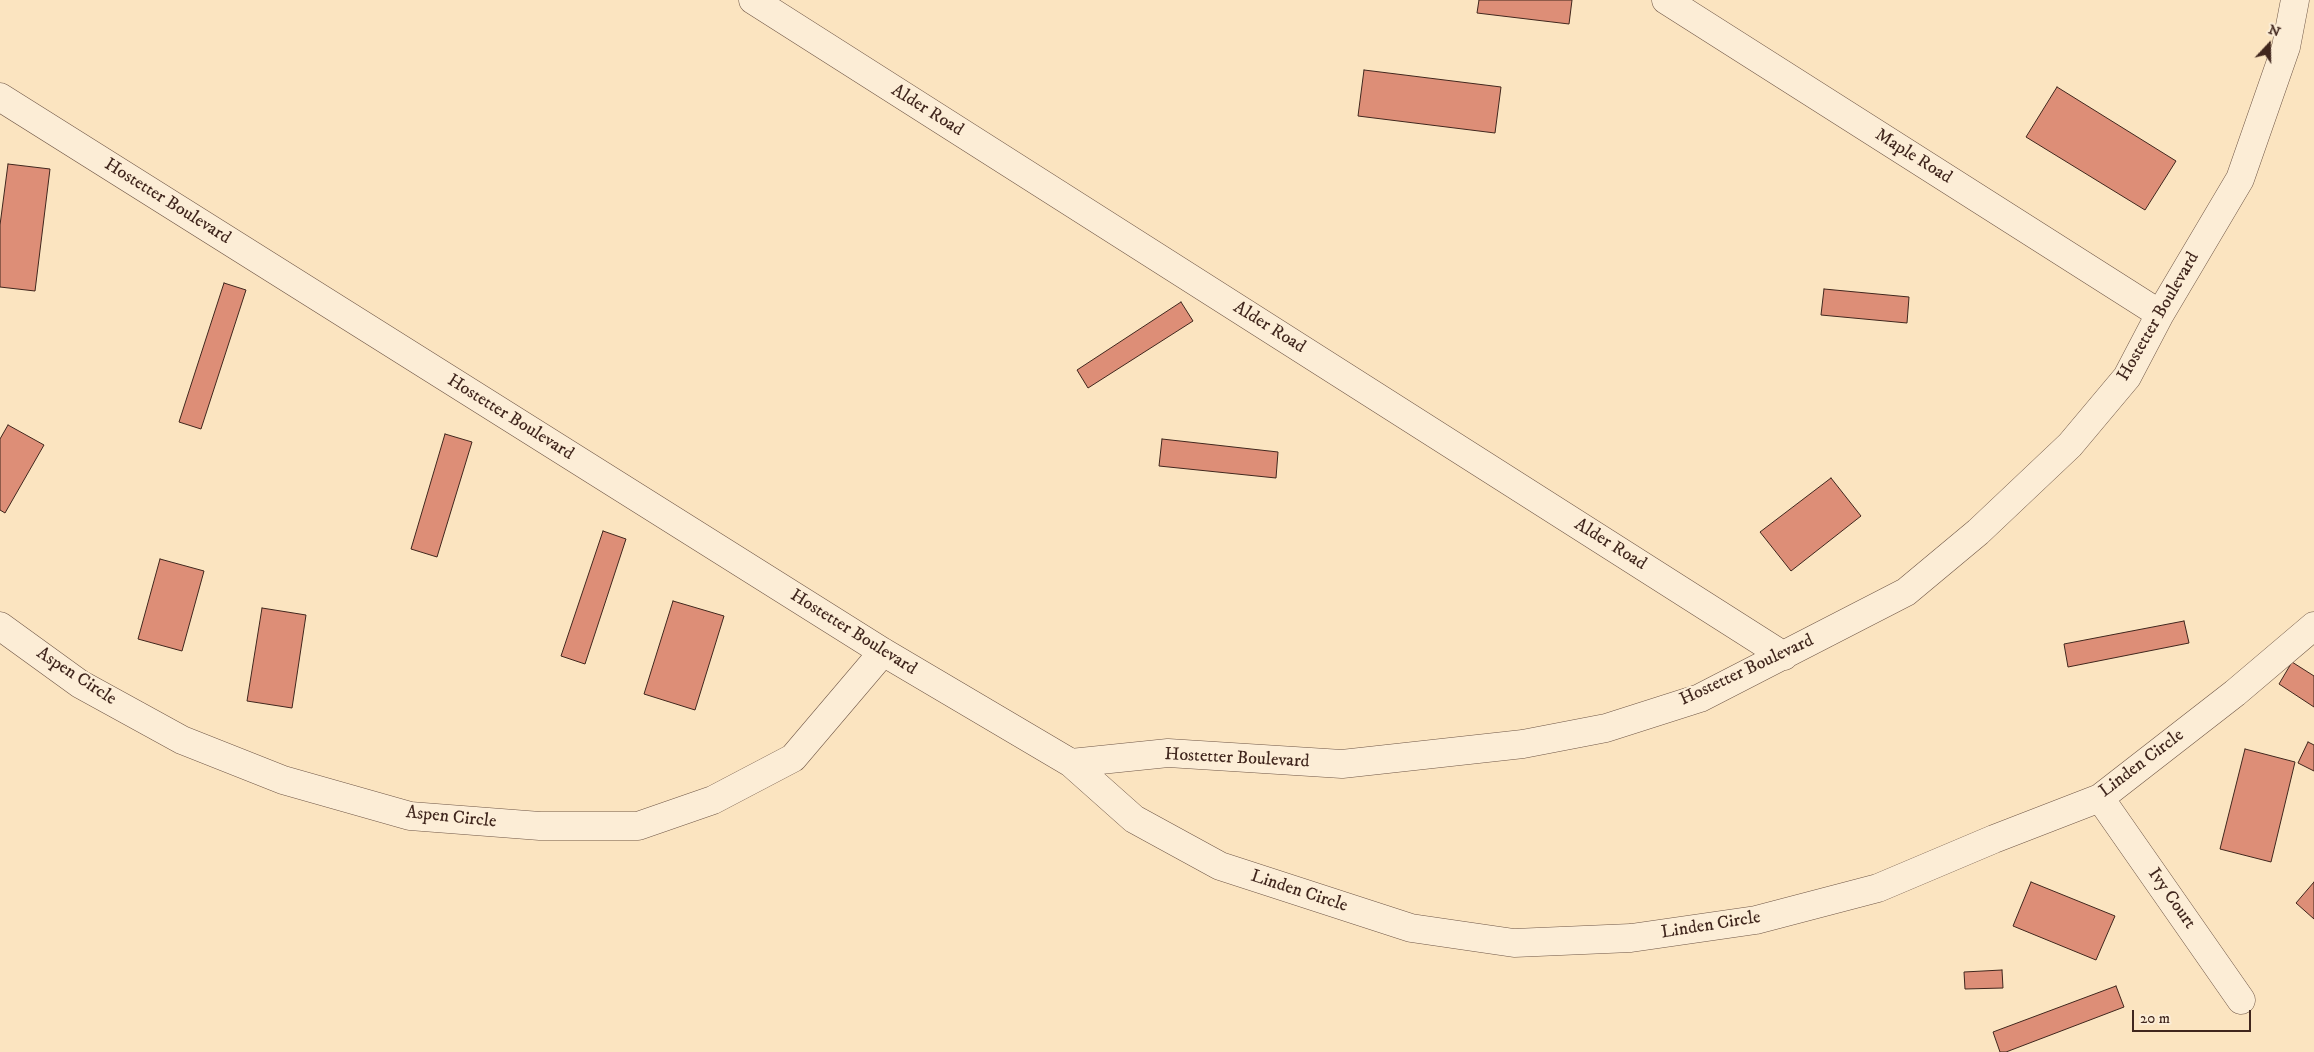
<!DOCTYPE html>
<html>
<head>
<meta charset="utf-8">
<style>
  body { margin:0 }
  #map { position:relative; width:2314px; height:1052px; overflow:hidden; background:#fbe4c0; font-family:"IM FELL DW Pica",serif }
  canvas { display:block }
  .north { position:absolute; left:2244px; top:20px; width:50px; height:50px; -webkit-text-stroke:4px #fcedd6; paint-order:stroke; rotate:21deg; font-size:14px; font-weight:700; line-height:20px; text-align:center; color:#40261d }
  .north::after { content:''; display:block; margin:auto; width:18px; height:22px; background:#40261d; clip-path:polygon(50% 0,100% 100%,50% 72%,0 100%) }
  .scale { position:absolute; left:2132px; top:1010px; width:119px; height:22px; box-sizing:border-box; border:2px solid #40261d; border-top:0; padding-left:6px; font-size:15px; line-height:18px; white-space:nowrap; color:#40261d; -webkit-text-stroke:4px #fcedd6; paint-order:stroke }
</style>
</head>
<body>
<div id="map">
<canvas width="2314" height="1052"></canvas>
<div class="north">N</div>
<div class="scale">20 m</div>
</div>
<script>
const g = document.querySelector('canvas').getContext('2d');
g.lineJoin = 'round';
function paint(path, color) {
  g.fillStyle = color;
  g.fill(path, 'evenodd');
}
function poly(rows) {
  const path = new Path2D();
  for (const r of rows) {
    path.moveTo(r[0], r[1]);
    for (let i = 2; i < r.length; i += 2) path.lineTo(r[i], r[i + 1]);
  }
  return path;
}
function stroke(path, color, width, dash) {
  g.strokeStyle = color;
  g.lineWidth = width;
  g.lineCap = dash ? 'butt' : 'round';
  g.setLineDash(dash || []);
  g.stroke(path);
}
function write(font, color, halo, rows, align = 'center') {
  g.font = font + ' "IM FELL DW Pica",serif';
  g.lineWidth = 4.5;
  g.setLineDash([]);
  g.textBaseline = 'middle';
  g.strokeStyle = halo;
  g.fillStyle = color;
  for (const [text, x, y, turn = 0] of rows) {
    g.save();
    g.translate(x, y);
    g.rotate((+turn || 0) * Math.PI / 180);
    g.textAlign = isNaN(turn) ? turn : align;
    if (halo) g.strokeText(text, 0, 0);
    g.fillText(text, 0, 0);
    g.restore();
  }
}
const building = poly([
  [1479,0,1572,0,1569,24,1477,13,1479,0],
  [1364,70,1501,87,1495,133,1358,116,1364,70],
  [2057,87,2176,161,2145,210,2026,137,2057,87],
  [8,164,50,169,35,291,0,287,0,225,8,164],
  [224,283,246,290,201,429,179,422,224,283],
  [1824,289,1909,297,1907,323,1821,315,1824,289],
  [1181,302,1193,321,1088,388,1077,370,1181,302],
  [8,425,44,445,5,513,0,510,0,439,8,425],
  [445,434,472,442,437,557,411,549,445,434],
  [1162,439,1278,452,1276,478,1159,466,1162,439],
  [1831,478,1861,516,1791,571,1760,532,1831,478],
  [603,531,626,539,585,664,561,656,603,531],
  [160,559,204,571,182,651,138,639,160,559],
  [673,601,724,616,695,710,644,694,673,601],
  [262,608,306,615,292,708,247,701,262,608],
  [2184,621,2189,643,2068,667,2064,644,2184,621],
  [2292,662,2314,676,2314,707,2279,684,2292,662],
  [2308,742,2314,745,2314,771,2298,763,2308,742],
  [2245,749,2295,762,2271,862,2220,849,2245,749],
  [2031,882,2115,916,2096,960,2013,926,2031,882],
  [2314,882,2314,919,2296,903,2314,882],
  [2002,970,2003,988,1965,989,1964,972,2002,970],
  [2116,986,2124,1007,2006,1052,2000,1052,1993,1032,2116,986]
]);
const minor = poly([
  [753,0,1784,656],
  [1666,0,2160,314],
  [0,97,883,652,1071,763,1168,753,1342,764,1523,744,1606,728,1700,698,1906,592,1978,532,2070,445,2127,377,2160,314,2240,179,2286,47,2295,0],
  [0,626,80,684,182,740,283,780,410,816,540,826,638,826,713,800,793,758,883,652],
  [1071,763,1134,819,1220,866,1411,928,1514,943,1631,938,1756,920,1878,888,1994,839,2100,798,2235,693,2314,626],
  [2100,798,2241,1000]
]);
const streetNames = [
  ["Alder Road",927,111,32],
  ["Maple Road",1913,157,32],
  ["Hostetter Boulevard",167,202,32],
  ["Hostetter Boulevard",2159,317,-60],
  ["Alder Road",1269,328,32],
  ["Hostetter Boulevard",510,418,32],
  ["Alder Road",1610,545,32],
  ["Hostetter Boulevard",853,633,32],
  ["Hostetter Boulevard",1747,671,-25],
  ["Aspen Circle",76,677,33],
  ["Hostetter Boulevard",1237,759,3],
  ["Linden Circle",2142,764,-37],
  ["Aspen Circle",451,818,6],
  ["Linden Circle",1299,892,18],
  ["Ivy Court",2171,899,55],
  ["Linden Circle",1711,926,-9]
];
paint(building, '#dd8e77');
stroke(building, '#40261d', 1);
stroke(minor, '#6f5646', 29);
stroke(minor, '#fcedd6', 28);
write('18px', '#40261d', '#fcedd6', streetNames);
</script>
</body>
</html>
